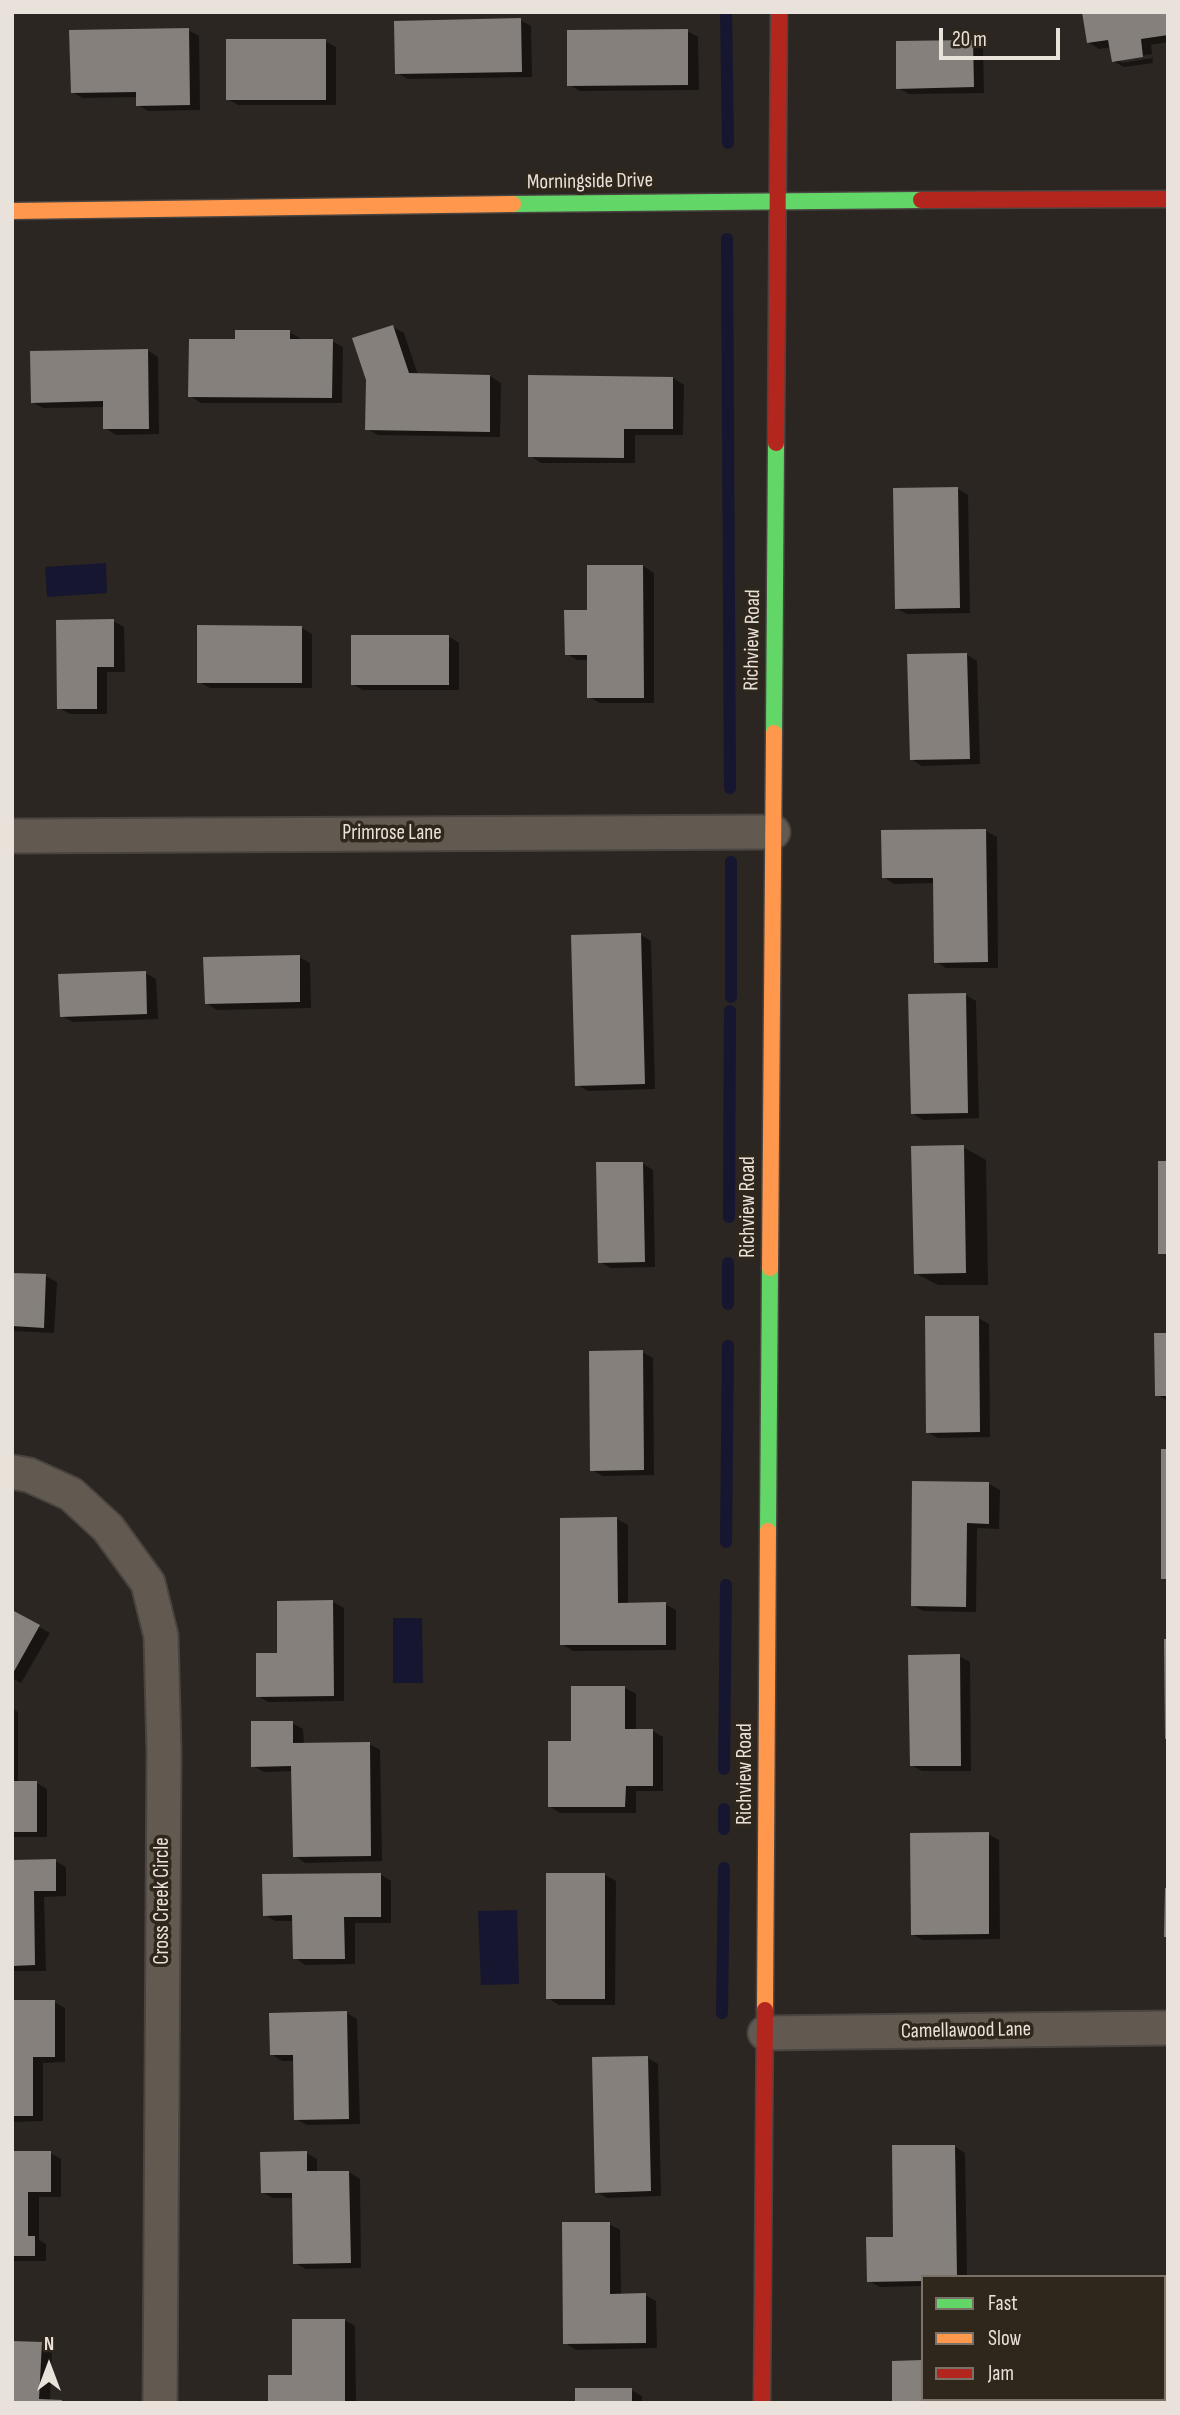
<!DOCTYPE html>
<html>
<head>
<meta charset="utf-8">
<style>
  body { margin:0 }
  #map { position:relative; width:1180px; height:2415px; overflow:hidden; background:#2b2621; font-family:"Sofia Sans Condensed",sans-serif }
  canvas { display:block }
  .frame { position:absolute; inset:0; border:14px solid #e9e2db; pointer-events:none }
  .legend { position:absolute; left:921px; top:2275px; width:245px; height:126px; box-sizing:border-box; background:#30271c; border:2px solid #7a7268; margin:0; padding:9px 12px; list-style:none; font-size:21px; color:#e9e2db }
  .legend li { display:flex; align-items:center; gap:14px; height:35px }
  .legend b { width:35px; border:2px solid #7a7268 }
  .north { position:absolute; left:14px; top:2331px; width:70px; height:70px; -webkit-text-stroke:5px #30271c; paint-order:stroke; rotate:0deg; font-size:19px; font-weight:700; line-height:28px; text-align:center; color:#e9e2db }
  .north::after { content:''; display:block; margin:auto; width:24px; height:32px; background:#e9e2db; clip-path:polygon(50% 0,100% 100%,50% 72%,0 100%) }
  .scale { position:absolute; left:939px; top:28px; width:121px; height:32px; box-sizing:border-box; border:4px solid #e9e2db; border-top:0; padding-left:9px; font-size:21px; line-height:24px; white-space:nowrap; color:#e9e2db; -webkit-text-stroke:5px #30271c; paint-order:stroke }
</style>
</head>
<body>
<div id="map">
<canvas width="1180" height="2415"></canvas>
<div class="frame"></div>
<ul class="legend">
<li><b style="height:9px;background:#63d668"></b>Fast</li>
<li><b style="height:9px;background:#ff974d"></b>Slow</li>
<li><b style="height:9px;background:#b3261e"></b>Jam</li>
</ul>
<div class="north">N</div>
<div class="scale">20 m</div>
</div>
<script>
const g = document.querySelector('canvas').getContext('2d');
g.lineJoin = 'round';
function paint(path, color) {
  g.fillStyle = color;
  g.fill(path, 'evenodd');
}
function poly(rows) {
  const path = new Path2D();
  for (const r of rows) {
    path.moveTo(r[0], r[1]);
    for (let i = 2; i < r.length; i += 2) path.lineTo(r[i], r[i + 1]);
  }
  return path;
}
function stroke(path, color, width, dash) {
  g.strokeStyle = color;
  g.lineWidth = width;
  g.lineCap = dash ? 'butt' : 'round';
  g.setLineDash(dash || []);
  g.stroke(path);
}
function write(font, color, halo, rows, align = 'center') {
  g.font = font + ' "Sofia Sans Condensed",sans-serif';
  g.lineWidth = 7;
  g.setLineDash([]);
  g.textBaseline = 'middle';
  g.strokeStyle = halo;
  g.fillStyle = color;
  for (const [text, x, y, turn = 0] of rows) {
    g.save();
    g.translate(x, y);
    g.rotate((+turn || 0) * Math.PI / 180);
    g.textAlign = isNaN(turn) ? turn : align;
    if (halo) g.strokeText(text, 0, 0);
    g.fillText(text, 0, 0);
    g.restore();
  }
}
const water = poly([
  [106,563,107,593,47,597,45,567],
  [393,1618,422,1618,423,1683,393,1683],
  [517,1910,519,1984,481,1985,478,1911]
]);
const shadow = poly([
  [1168,12,1168,42,1151,45,1153,63,1124,67,1113,61,1111,47,1099,49,1088,42],
  [1152,54,1152,58,1121,63,1121,59],
  [520,20,531,26,532,77,408,79,397,73],
  [188,30,199,36,200,110,148,111,138,105,138,97,83,98,72,92],
  [687,31,698,37,699,90,580,91,569,85],
  [325,41,336,47,336,105,238,105,228,99],
  [973,42,983,48,984,93,909,94,898,88],
  [393,327,404,333,418,375,490,376,501,383,500,437,378,435,367,429],
  [289,332,300,338,300,341,332,341,343,347,342,403,201,403,190,396,237,341],
  [147,350,158,357,159,434,116,435,105,428,105,407,43,408,32,402],
  [673,378,684,385,683,435,635,435,635,463,541,463,530,456],
  [958,489,968,495,970,613,907,614,896,608],
  [643,566,654,573,654,703,600,703,589,697,589,660,577,660,567,654,589,612],
  [113,621,124,627,125,672,107,672,107,714,70,714,59,708],
  [302,628,312,634,312,688,210,688,199,682],
  [448,636,459,643,459,690,363,690,352,684],
  [966,654,977,661,980,764,922,766,911,759],
  [986,831,997,837,998,968,946,968,936,962,934,883,894,884,884,877],
  [641,935,651,941,655,1089,588,1091,577,1085],
  [299,957,310,963,311,1008,217,1010,206,1003],
  [145,973,156,979,158,1019,73,1022,62,1016],
  [966,995,976,1001,979,1118,923,1120,912,1113],
  [963,1147,986,1160,988,1285,938,1285,915,1273],
  [642,1163,653,1170,655,1267,611,1268,600,1262],
  [12,1274,46,1276,57,1282,54,1333,14,1331,14,1351],
  [978,1318,989,1324,990,1437,938,1438,927,1432],
  [1168,1335,1168,1401,1157,1395],
  [642,1352,653,1358,654,1475,603,1476,592,1470],
  [989,1484,1000,1490,999,1529,977,1528,976,1612,923,1611,912,1605],
  [617,1519,628,1525,628,1604,665,1604,676,1610,676,1650,573,1651,562,1644],
  [333,1602,344,1608,344,1701,268,1702,258,1696],
  [12,1612,50,1633,21,1683,12,1678],
  [959,1656,970,1662,971,1771,922,1771,911,1765],
  [625,1688,636,1694,636,1731,653,1731,663,1737,663,1791,636,1791,636,1813,560,1813,549,1806,573,1742],
  [12,1708,18,1712,18,1783,37,1783,47,1789,47,1837,12,1837],
  [292,1723,303,1729,304,1745,369,1744,380,1750,382,1861,305,1863,295,1856,293,1771,264,1772,253,1766],
  [988,1834,999,1840,1000,1939,923,1940,912,1934],
  [55,1861,66,1867,66,1896,44,1897,46,1971,12,1971,12,1862],
  [380,1874,391,1881,391,1923,355,1923,355,1964,305,1965,295,1958,294,1921,275,1921,265,1915],
  [605,1875,616,1881,615,2005,559,2005,548,1998],
  [12,2002,54,2002,65,2008,65,2062,43,2063,43,2121,12,2122],
  [347,2013,357,2019,360,2124,307,2125,296,2119,295,2061,282,2061,271,2054],
  [648,2058,658,2064,661,2196,607,2198,597,2192],
  [954,2146,965,2153,967,2277,923,2277,923,2286,880,2287,869,2281],
  [12,2153,50,2153,61,2159,61,2197,39,2197,39,2240,46,2244,46,2261,12,2261],
  [306,2153,317,2159,317,2173,349,2172,360,2179,361,2268,306,2269,295,2263,294,2198,273,2198,262,2192],
  [609,2224,620,2230,621,2295,645,2295,656,2301,657,2348,576,2350,565,2343],
  [344,2320,355,2326,356,2403,270,2403],
  [41,2344,52,2350,50,2401,63,2403,12,2403],
  [631,2390,642,2396,642,2403,576,2403],
  [923,2399,953,2399,953,2403,894,2403]
]);
const stream = poly([
  [726,12,728,143],
  [727,239,730,788],
  [731,997,731,862],
  [729,1217,730,1011],
  [728,1263,728,1304],
  [726,1542,728,1346],
  [724,1769,726,1585],
  [724,1809,724,1829],
  [722,2013,724,1868]
]);
const building = poly([
  [1082,12,1168,12,1168,35,1141,39,1143,57,1112,62,1108,40,1087,43],
  [521,18,522,72,395,74,394,21],
  [189,28,190,105,136,106,136,92,71,93,69,30],
  [688,29,688,85,567,86,567,30],
  [226,39,326,39,326,100,226,100],
  [973,40,974,87,896,89,896,41],
  [393,325,409,373,490,375,490,432,365,430,366,380,352,338],
  [235,330,290,330,290,339,333,339,332,398,188,397,189,339,235,339],
  [148,349,149,429,103,429,103,401,31,403,30,351],
  [528,375,673,377,673,429,624,429,624,458,528,457],
  [958,487,960,608,895,609,893,488],
  [587,565,643,565,644,698,587,698,587,655,565,655,564,610,587,610],
  [114,619,114,667,97,667,97,709,57,709,56,620],
  [197,625,302,626,302,683,197,683],
  [351,635,449,635,449,685,351,685],
  [967,653,970,759,910,760,907,654],
  [986,829,988,962,934,963,933,878,882,878,881,830],
  [641,933,645,1084,575,1086,571,935],
  [300,955,300,1002,205,1004,203,957],
  [146,971,147,1014,60,1017,58,974],
  [966,993,968,1113,911,1114,908,994],
  [964,1145,966,1273,914,1274,911,1146],
  [1158,1161,1168,1161,1168,1254,1158,1254],
  [596,1162,643,1162,645,1262,598,1263],
  [12,1273,46,1274,44,1328,12,1326],
  [925,1316,979,1316,980,1432,926,1433],
  [1154,1333,1168,1333,1168,1396,1155,1396],
  [643,1350,644,1470,590,1471,589,1351],
  [1161,1449,1168,1449,1168,1579,1161,1579],
  [912,1481,989,1482,989,1524,967,1523,966,1607,911,1606],
  [617,1517,618,1603,666,1602,666,1645,560,1645,560,1518],
  [333,1600,334,1696,256,1697,256,1653,277,1653,277,1601],
  [12,1610,40,1625,12,1675],
  [1164,1639,1168,1639,1168,1739,1165,1739],
  [960,1654,961,1766,910,1766,908,1655],
  [571,1686,625,1686,625,1729,653,1729,653,1786,626,1786,625,1807,548,1807,548,1741,571,1741],
  [251,1721,293,1721,293,1743,370,1742,371,1856,293,1857,291,1766,251,1767],
  [12,1781,37,1781,37,1832,12,1832],
  [989,1832,989,1934,911,1935,910,1833],
  [56,1859,56,1891,34,1891,35,1965,12,1966,12,1860],
  [381,1873,381,1917,344,1917,345,1959,293,1959,292,1915,263,1916,262,1874],
  [546,1873,605,1873,605,1999,546,1999],
  [1165,1888,1168,1888,1168,1937,1164,1937],
  [12,2000,55,2000,55,2057,33,2057,33,2116,12,2116],
  [347,2011,349,2119,294,2120,293,2055,270,2055,269,2013],
  [648,2056,651,2191,595,2193,592,2057],
  [892,2145,955,2145,957,2277,923,2277,923,2281,867,2282,866,2237,893,2237],
  [12,2151,51,2151,51,2192,28,2192,28,2236,35,2236,35,2256,12,2256],
  [307,2151,307,2171,349,2171,351,2263,293,2264,292,2193,261,2193,260,2152],
  [562,2222,610,2222,610,2294,646,2293,646,2343,563,2344],
  [292,2319,345,2319,345,2403,268,2403,268,2375,292,2375],
  [12,2341,42,2342,39,2399,62,2400,62,2403,12,2403],
  [923,2360,923,2399,943,2399,943,2403,892,2403,892,2361],
  [575,2388,632,2388,632,2403,575,2403]
]);
const street = poly([
  [12,836,773,832],
  [12,1472,29,1475,71,1494,108,1528,148,1583,161,1636,164,1753,160,2403],
  [765,2033,1168,2028]
]);
const fast = poly([
  [513,204,921,200],
  [774,733,776,443],
  [768,1531,770,1268]
]);
const slow = poly([
  [12,211,513,204],
  [770,1268,774,733],
  [765,2010,768,1531]
]);
const jam = poly([
  [921,200,1168,199],
  [776,443,779,12],
  [762,2403,765,2010]
]);
const streetNames = [
  ["Morningside Drive",590,182,-1],
  ["Richview Road",753,640,-89],
  ["Primrose Lane",392,834],
  ["Richview Road",749,1207,-90],
  ["Richview Road",746,1774,-90],
  ["Cross Creek Circle",163,1901,-90],
  ["Camellawood Lane",966,2031,-1]
];
paint(water, '#161630');
paint(shadow, '#0007');
stroke(stream, '#161630', 12);
paint(building, '#85807b');
stroke(street, '#494440', 37);
stroke(fast, '#494440', 19);
stroke(slow, '#494440', 19);
stroke(jam, '#494440', 19);
stroke(street, '#625a51', 33);
stroke(fast, '#63d668', 16);
stroke(slow, '#ff974d', 16);
stroke(jam, '#b3261e', 16);
write('21px', '#e9e2db', '#30271c', streetNames);
</script>
</body>
</html>
